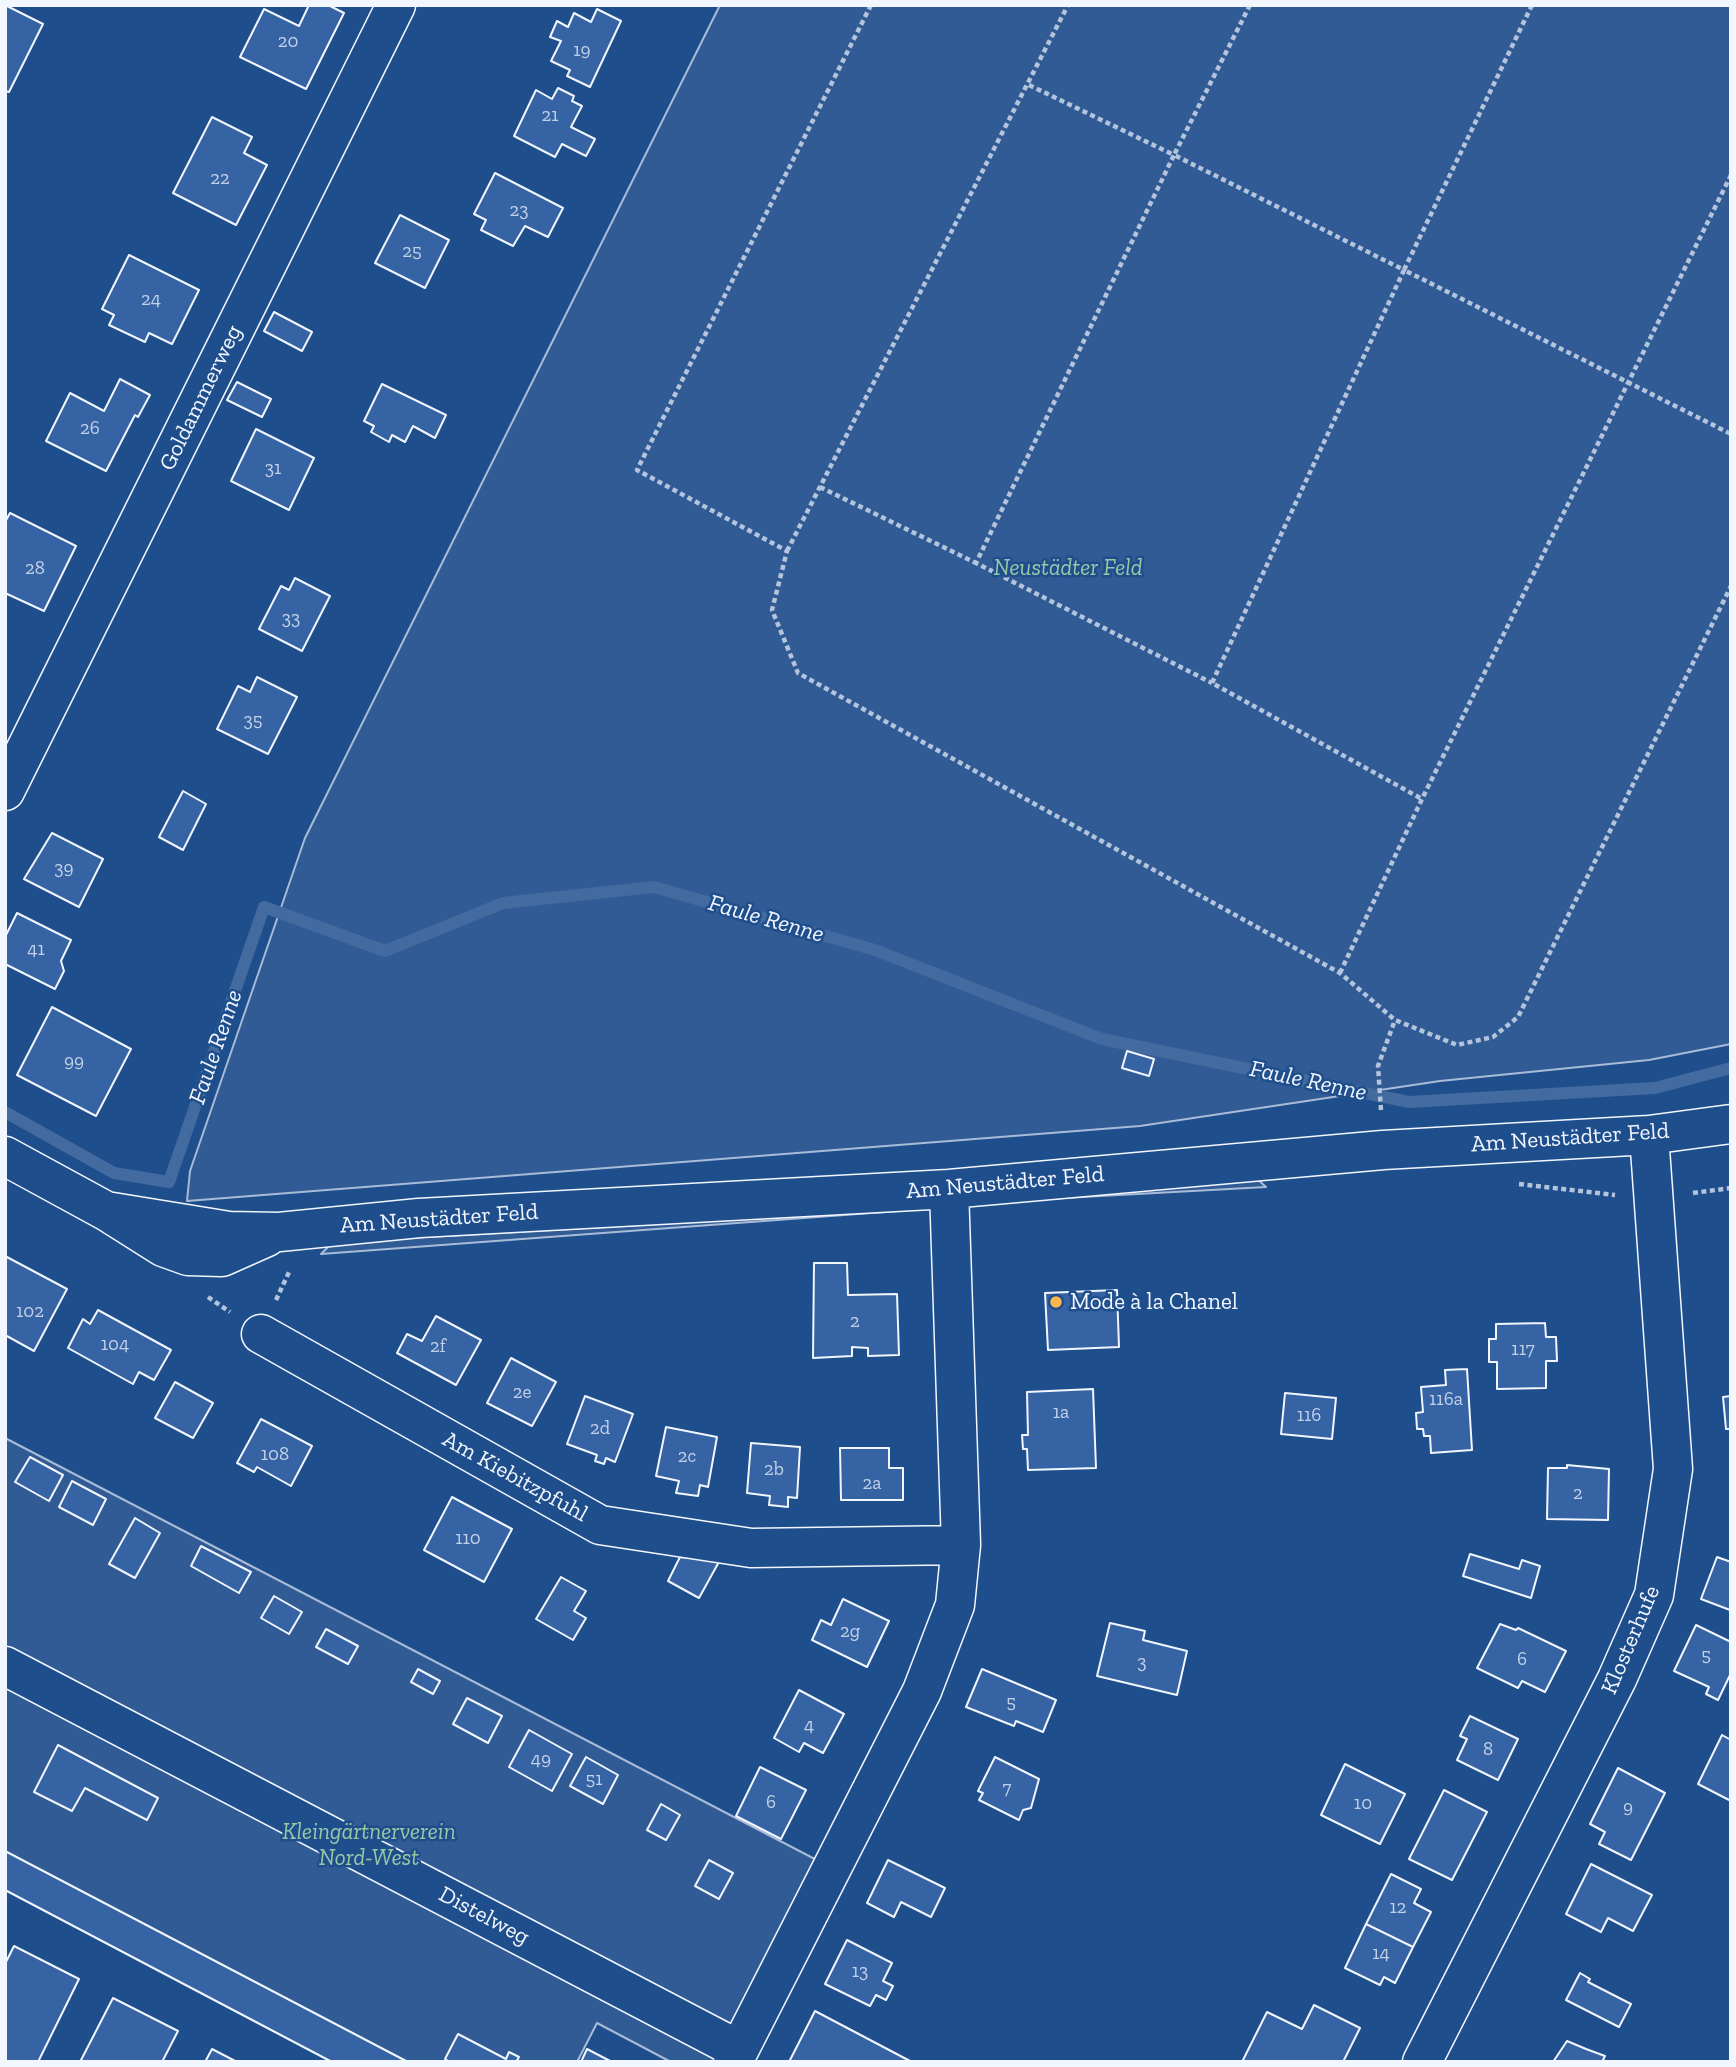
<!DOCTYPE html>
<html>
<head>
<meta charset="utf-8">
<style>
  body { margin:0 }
  #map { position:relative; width:1736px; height:2067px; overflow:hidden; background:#1f4e8c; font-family:"Zilla Slab",serif }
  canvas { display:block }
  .frame { position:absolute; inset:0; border:7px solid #f2f6ff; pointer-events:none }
</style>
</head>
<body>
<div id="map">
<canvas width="1736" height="2067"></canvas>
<div class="frame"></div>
</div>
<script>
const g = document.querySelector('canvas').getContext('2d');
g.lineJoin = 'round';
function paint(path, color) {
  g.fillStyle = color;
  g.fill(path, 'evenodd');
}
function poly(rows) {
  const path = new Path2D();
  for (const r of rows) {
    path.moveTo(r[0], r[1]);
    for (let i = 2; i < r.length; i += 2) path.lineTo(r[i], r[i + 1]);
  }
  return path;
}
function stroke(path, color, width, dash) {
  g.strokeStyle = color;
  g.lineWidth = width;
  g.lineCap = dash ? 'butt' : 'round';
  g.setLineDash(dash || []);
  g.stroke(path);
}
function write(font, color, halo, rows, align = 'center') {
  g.font = font + ' "Zilla Slab",serif';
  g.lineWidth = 5;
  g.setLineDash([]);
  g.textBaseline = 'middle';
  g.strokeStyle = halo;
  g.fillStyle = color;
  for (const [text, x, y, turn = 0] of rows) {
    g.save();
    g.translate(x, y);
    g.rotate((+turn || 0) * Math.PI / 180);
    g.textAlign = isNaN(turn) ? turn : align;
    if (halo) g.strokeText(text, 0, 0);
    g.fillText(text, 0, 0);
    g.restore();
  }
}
const green = poly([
  [720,5,1731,5,1731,1044,1649,1060,1440,1081,1140,1126,187,1201,190,1171,305,838,720,5],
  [1256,1178,1266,1187,990,1202,1256,1178],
  [925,1209,321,1254,329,1246,374,1240,925,1209],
  [5,1438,834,1869,733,2062,671,2062,597,2023,577,2062,366,2062,5,1874,5,1438]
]);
const stream = poly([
  [5,1112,114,1173,169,1182,264,907,385,951,503,903,654,887,875,950,1102,1039,1409,1102,1655,1088,1731,1068]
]);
const building = poly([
  [5,5,43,24,9,92,5,91,5,5],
  [309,5,328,5,344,13,306,89,240,57,264,9,299,26,309,5],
  [597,9,621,21,590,87,567,76,570,70,551,61,561,41,550,37,557,21,568,27,574,13,591,22,597,9],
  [558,88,574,96,572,101,582,106,571,127,595,139,586,156,562,144,555,157,514,136,536,90,552,99,558,88],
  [212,117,252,137,244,153,267,165,236,225,173,193,212,117],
  [495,173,563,208,548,237,525,226,513,246,481,230,486,220,474,214,495,173],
  [400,215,449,240,425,288,375,263,400,215],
  [129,255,199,290,172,344,149,333,145,342,109,325,114,315,102,309,129,255],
  [274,312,312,332,302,351,264,331,274,312],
  [120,379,150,395,138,417,135,415,106,471,46,441,70,393,104,411,120,379],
  [237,382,271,399,262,417,227,400,237,382],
  [382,384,446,415,435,438,413,426,405,442,392,435,389,442,371,432,374,426,364,421,382,384],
  [256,429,314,458,289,510,231,481,256,429],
  [10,513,76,546,44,611,5,593,5,522,10,513],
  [295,578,330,596,302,651,259,629,281,586,289,590,295,578],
  [257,677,297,697,268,754,217,729,238,686,250,692,257,677],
  [183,791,206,804,183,850,159,837,183,791],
  [52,833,103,859,79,907,24,879,52,833],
  [17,913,71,940,61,961,64,971,55,989,5,964,5,937,17,913],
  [52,1007,131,1049,96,1116,17,1075,52,1007],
  [1127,1051,1154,1059,1149,1076,1122,1068,1127,1051],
  [5,1256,67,1289,34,1351,5,1335,5,1256],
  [814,1263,847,1263,848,1295,897,1294,899,1355,868,1356,868,1348,852,1347,852,1356,813,1358,814,1263],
  [1117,1290,1119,1347,1048,1350,1045,1293,1117,1290],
  [98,1310,171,1350,154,1380,139,1372,133,1384,68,1348,83,1319,90,1324,98,1310],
  [436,1316,481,1340,456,1385,397,1353,407,1334,422,1341,436,1316],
  [1545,1323,1546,1337,1556,1337,1557,1361,1546,1361,1546,1388,1497,1389,1497,1362,1489,1362,1489,1339,1496,1339,1496,1324,1545,1323],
  [511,1358,556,1382,532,1426,487,1403,511,1358],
  [1467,1369,1472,1450,1431,1453,1430,1436,1424,1436,1423,1429,1417,1429,1416,1413,1423,1412,1421,1387,1446,1385,1445,1370,1467,1369],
  [175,1382,213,1403,193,1438,155,1418,175,1382],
  [1093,1389,1096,1468,1028,1470,1027,1449,1023,1449,1022,1435,1028,1435,1027,1392,1093,1389],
  [1285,1393,1336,1398,1332,1439,1281,1434,1285,1393],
  [585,1396,633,1414,615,1462,606,1458,604,1464,595,1461,597,1455,567,1444,585,1396],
  [1731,1396,1731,1429,1726,1429,1723,1397,1731,1396],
  [261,1419,312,1446,291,1486,257,1467,254,1472,237,1463,261,1419],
  [666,1427,717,1437,708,1487,700,1485,698,1496,676,1493,679,1481,656,1476,666,1427],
  [751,1443,800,1447,797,1498,788,1497,788,1507,769,1505,770,1496,747,1493,751,1443],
  [840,1448,889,1448,889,1468,903,1468,903,1500,841,1500,840,1448],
  [30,1457,63,1475,49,1501,15,1482,30,1457],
  [1567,1465,1609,1469,1608,1520,1547,1519,1548,1468,1567,1468,1567,1465],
  [72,1481,106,1499,93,1525,59,1507,72,1481],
  [452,1497,512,1529,484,1582,424,1550,452,1497],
  [135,1518,160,1533,135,1578,109,1564,135,1518],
  [201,1546,251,1572,239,1593,191,1566,201,1546],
  [1470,1554,1519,1569,1522,1560,1540,1566,1531,1598,1463,1576,1470,1554],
  [680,1557,720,1560,699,1598,668,1581,680,1557],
  [1717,1557,1731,1562,1730,1610,1701,1599,1717,1557],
  [561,1577,586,1591,574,1611,586,1618,573,1640,536,1619,561,1577],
  [274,1596,302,1612,289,1634,261,1618,274,1596],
  [843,1599,889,1621,867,1667,812,1640,821,1620,831,1625,843,1599],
  [1110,1623,1145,1631,1143,1640,1187,1651,1177,1695,1097,1676,1110,1623],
  [1500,1624,1516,1630,1518,1628,1566,1651,1545,1692,1522,1681,1518,1688,1477,1668,1500,1624],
  [1696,1625,1731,1642,1731,1673,1718,1700,1706,1694,1709,1687,1674,1671,1696,1625],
  [326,1629,358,1646,348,1664,316,1647,326,1629],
  [418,1669,440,1681,433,1694,411,1682,418,1669],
  [982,1669,1056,1700,1043,1732,1016,1721,1014,1726,966,1707,982,1669],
  [799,1690,844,1714,823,1753,804,1743,799,1752,774,1738,799,1690],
  [467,1698,502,1716,488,1743,453,1724,467,1698],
  [1470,1716,1518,1739,1498,1780,1457,1760,1467,1739,1460,1736,1470,1716],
  [529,1730,572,1754,552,1791,509,1767,529,1730],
  [1722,1735,1731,1740,1731,1801,1698,1784,1722,1735],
  [58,1745,158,1798,147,1820,85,1788,72,1811,34,1792,58,1745],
  [586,1757,618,1775,603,1804,570,1786,586,1757],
  [995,1757,1039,1779,1031,1808,1023,1810,1019,1820,979,1800,983,1793,978,1791,995,1757],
  [1345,1764,1405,1794,1380,1844,1321,1815,1345,1764],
  [760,1767,806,1790,781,1839,736,1816,760,1767],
  [1618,1768,1665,1793,1631,1860,1599,1844,1605,1832,1590,1824,1618,1768],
  [1444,1790,1487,1812,1452,1880,1409,1859,1444,1790],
  [661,1804,680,1815,666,1840,647,1830,661,1804],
  [5,1851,408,2062,332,2062,5,1890,5,1851],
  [709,1860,733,1873,719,1899,695,1886,709,1860],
  [888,1860,945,1888,931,1917,901,1902,894,1917,867,1903,888,1860],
  [1591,1864,1652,1895,1633,1931,1608,1918,1601,1932,1566,1914,1591,1864],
  [1391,1874,1421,1889,1414,1903,1431,1912,1413,1947,1366,1924,1391,1874],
  [1366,1924,1413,1947,1395,1983,1384,1977,1380,1985,1345,1968,1366,1924],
  [847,1940,892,1963,883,1981,893,1986,886,2000,876,1995,870,2006,825,1984,847,1940],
  [14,1946,79,1979,38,2062,5,2062,5,1964,14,1946],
  [1580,1973,1590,1979,1588,1982,1631,2004,1619,2027,1566,2000,1580,1973],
  [113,1998,178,2031,162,2062,80,2062,113,1998],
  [1314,2005,1360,2028,1343,2062,1242,2062,1267,2012,1302,2029,1314,2005],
  [815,2011,910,2061,910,2062,789,2062,815,2011],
  [458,2034,506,2059,509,2052,519,2057,516,2062,450,2062,445,2059,458,2034],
  [1567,2041,1586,2049,1605,2056,1602,2062,1553,2062,1567,2041],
  [212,2049,237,2062,205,2062,212,2049],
  [587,2049,612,2062,581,2062,587,2049]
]);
const path = poly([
  [871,5,637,470,787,551,772,610,798,673,1340,973,1395,1020,1457,1045,1493,1037,1518,1017,1731,586],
  [1250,5,1174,155,1404,270,1212,683,1422,799],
  [1532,5,1404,270,1731,434],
  [1029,85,1174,155,976,563,1212,683],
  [820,487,976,563],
  [787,551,1068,5],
  [1340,973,1422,799,1731,175],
  [1381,1110,1378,1066,1395,1020],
  [1519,1184,1615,1195],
  [1693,1193,1731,1188],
  [208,1297,230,1312],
  [276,1300,290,1270]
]);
const minor = poly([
  [5,791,396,5],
  [5,1156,106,1211,163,1247,188,1256,222,1257,267,1237],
  [106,1211,229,1231,279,1232,419,1218,949,1189,1383,1150,1649,1135,1731,1124],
  [261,1334,600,1525,751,1548,961,1545],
  [5,1666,739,2050],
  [733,2062,922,1691,955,1605,961,1545,949,1189],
  [1422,2062,1617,1679,1654,1595,1673,1469,1649,1135]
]);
const markers = [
  [1056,1302,7,"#ffb74d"]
];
const numberNames = [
  ["20",288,42],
  ["19",582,51],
  ["21",550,116],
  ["22",220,179],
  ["23",519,211],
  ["25",412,252],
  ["24",151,300],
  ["26",90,429],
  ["31",273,469],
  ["28",35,569],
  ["33",291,619],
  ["35",253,721],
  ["39",64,869],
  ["41",36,950],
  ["99",74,1062],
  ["102",30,1312],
  ["2",855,1322],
  ["104",115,1345],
  ["2f",438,1347],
  ["117",1523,1350],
  ["2e",522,1393],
  ["116a",1446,1400],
  ["1a",1061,1413],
  ["116",1309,1416],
  ["2d",600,1429],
  ["108",275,1455],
  ["2c",687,1457],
  ["2b",774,1470],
  ["2a",872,1484],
  ["2",1578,1494],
  ["110",468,1539],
  ["2g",850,1632],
  ["5",1706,1656],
  ["6",1522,1660],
  ["3",1142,1663],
  ["5",1011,1703],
  ["4",809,1726],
  ["8",1488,1750],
  ["49",541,1760],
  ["51",594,1780],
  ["7",1007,1789],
  ["6",771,1803],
  ["10",1363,1804],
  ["9",1628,1808],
  ["12",1398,1908],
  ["14",1381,1954],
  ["13",860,1972]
];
const streetNames = [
  ["Goldammerweg",201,398,-64],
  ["Am Neustädter Feld",1570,1138,-4],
  ["Am Neustädter Feld",1005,1183,-5],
  ["Am Neustädter Feld",439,1219,-4],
  ["Am Kiebitzpfuhl",515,1477,29],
  ["Klosterhufe",1631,1640,-67],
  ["Distelweg",484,1916,28]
];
const parkNames = [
  ["Neustädter Feld",1068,568],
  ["Kleingärtnerverein",369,1832],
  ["Nord-West",369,1858]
];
const poiNames = [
  ["Mode à la Chanel",1070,1302]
];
const waterNames = [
  ["Faule Renne",766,919,16],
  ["Faule Renne",216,1047,-71],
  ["Faule Renne",1308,1081,12]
];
paint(green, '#305b95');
stroke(green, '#a8bbd7', 2);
stroke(stream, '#446ba0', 12);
paint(building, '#3563a3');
stroke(building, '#f2f6ff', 2);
stroke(minor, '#f2f6ff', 41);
stroke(path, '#b3c4dc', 4.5, [5, 3.5]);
stroke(minor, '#1f4e8c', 38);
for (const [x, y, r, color] of markers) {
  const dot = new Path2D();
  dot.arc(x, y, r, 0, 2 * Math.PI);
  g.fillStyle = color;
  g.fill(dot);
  stroke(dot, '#1f4e8c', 2.5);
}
write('19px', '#c3d1e8', null, numberNames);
write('23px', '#f2f6ff', '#1f4e8c', streetNames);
write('italic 23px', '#97c8a6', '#1f4e8c', parkNames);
write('23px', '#f2f6ff', '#1f4e8c', poiNames, 'left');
write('italic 24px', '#f2f6ff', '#1f4e8c', waterNames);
</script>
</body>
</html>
